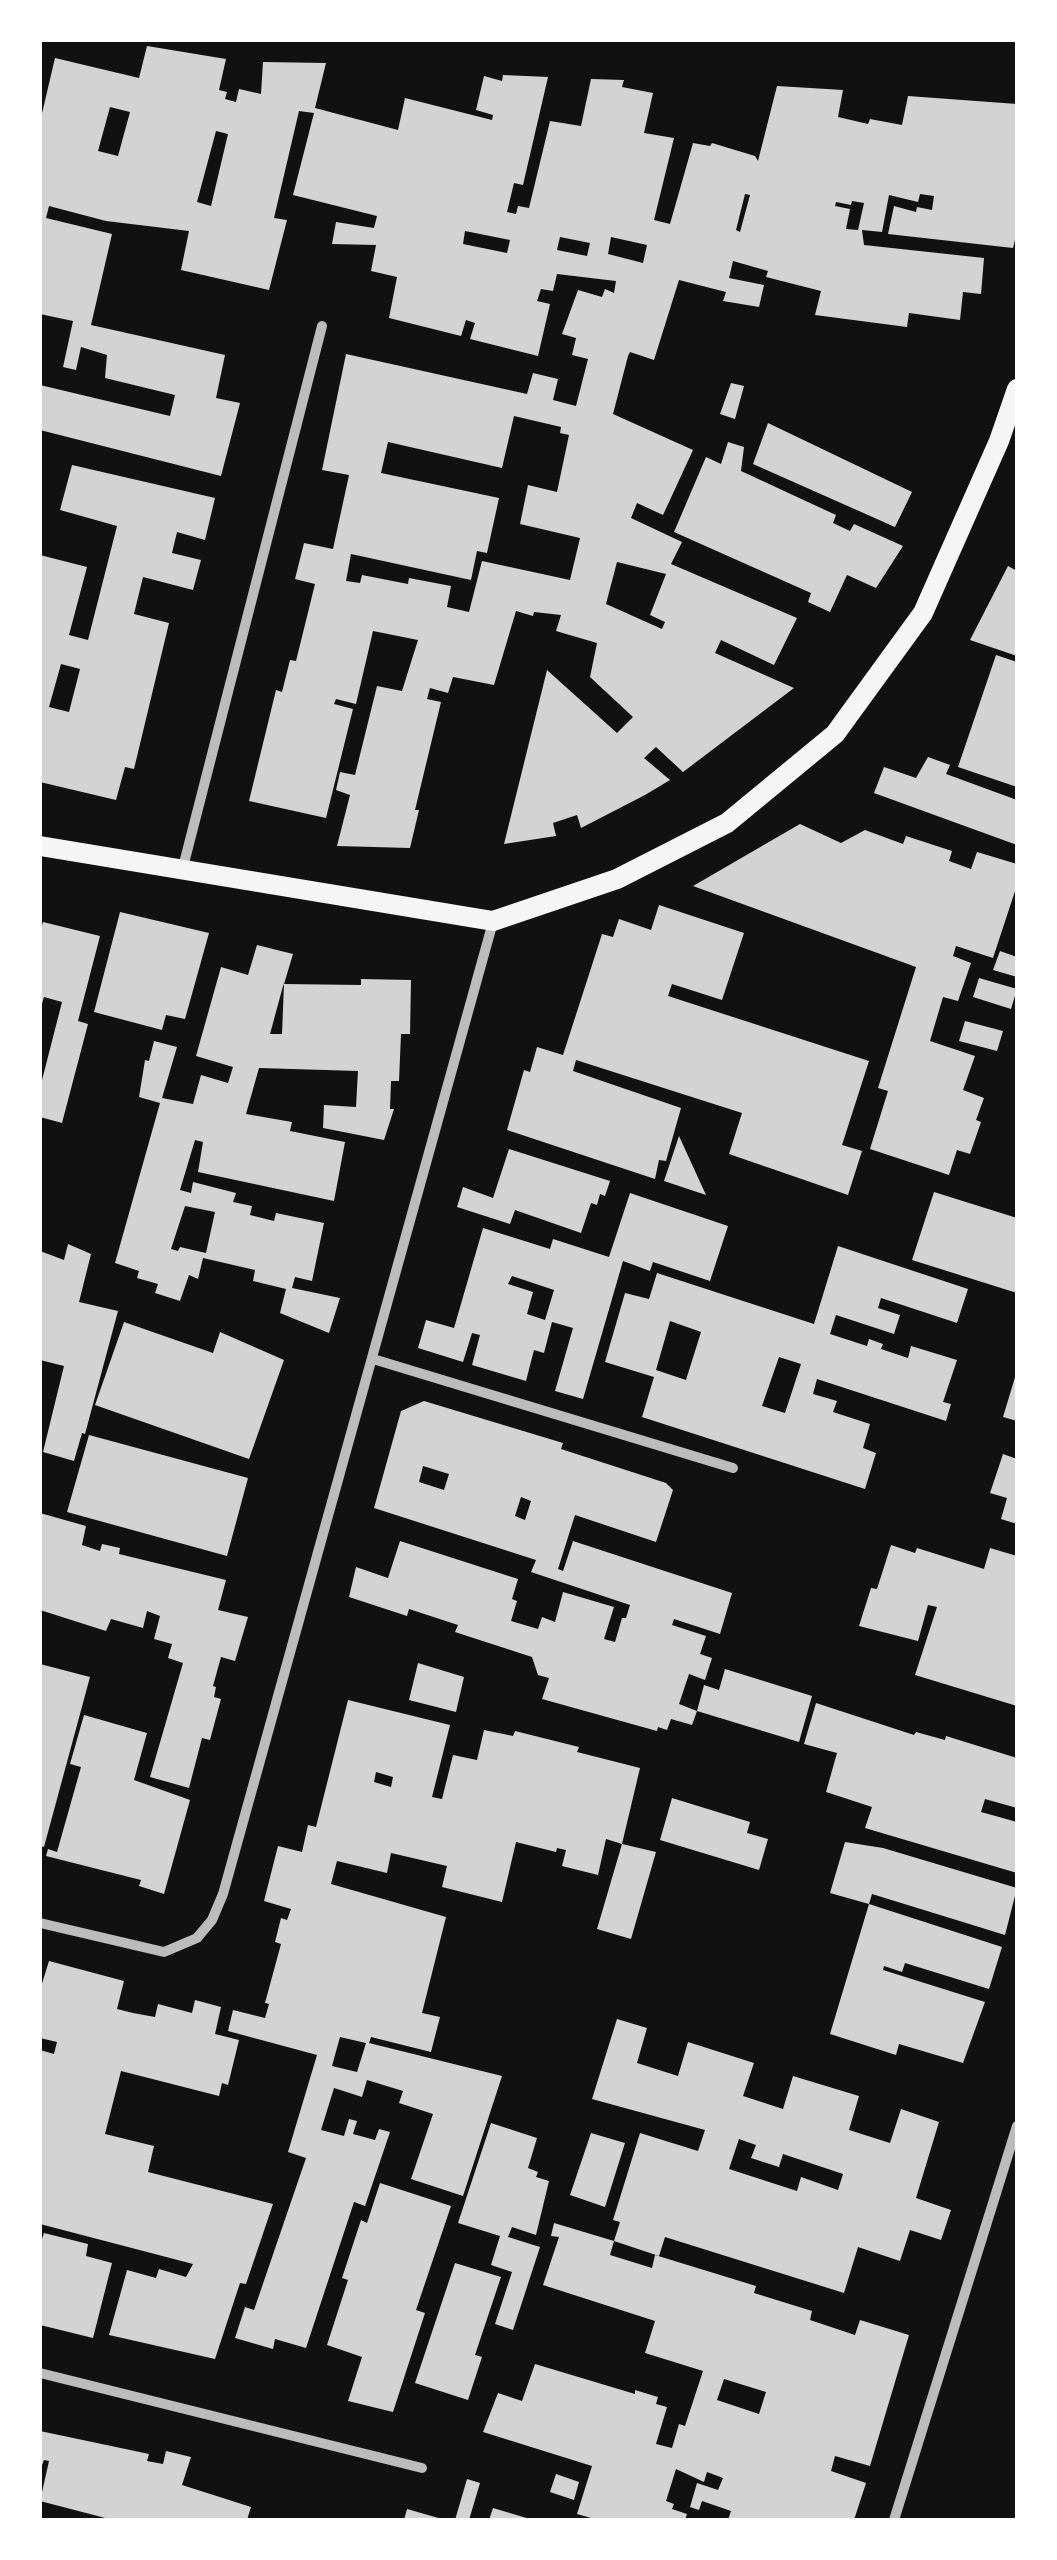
<!DOCTYPE html>
<html>
<head>
<meta charset="utf-8">
<style>
  body { margin:0 }
  #map { position:relative; width:1057px; height:2560px; overflow:hidden; background:#111; font-family:Montserrat,sans-serif }
  canvas { display:block }
  .frame { position:absolute; inset:0; border:42px solid #fff; pointer-events:none }
</style>
</head>
<body>
<div id="map">
<canvas width="1057" height="2560"></canvas>
<div class="frame"></div>
</div>
<script>
const g = document.querySelector('canvas').getContext('2d');
g.lineJoin = 'round';
function paint(path, color) {
  g.fillStyle = color;
  g.fill(path, 'evenodd');
}
function poly(rows) {
  const path = new Path2D();
  for (const r of rows) {
    path.moveTo(r[0], r[1]);
    for (let i = 2; i < r.length; i += 2) path.lineTo(r[i], r[i + 1]);
  }
  return path;
}
function stroke(path, color, width, dash) {
  g.strokeStyle = color;
  g.lineWidth = width;
  g.lineCap = dash ? 'butt' : 'round';
  g.setLineDash(dash || []);
  g.stroke(path);
}
const building = poly([
  [147,46,226,59,219,90,227,92,225,99,236,102,239,89,261,94,263,62,326,63,315,108,398,130,405,98,492,120,493,115,476,110,484,76,502,81,503,75,548,77,523,185,514,183,507,212,516,214,518,206,529,208,550,121,581,126,591,79,624,80,622,87,653,93,644,133,674,138,654,220,670,224,693,143,710,146,712,143,755,156,758,161,777,86,843,90,838,117,868,124,870,119,902,125,908,96,1017,104,1017,232,1013,248,888,234,894,206,916,212,917,207,932,210,934,196,920,194,918,202,889,195,882,232,862,230,864,245,984,258,981,294,963,292,960,320,909,313,907,327,815,315,821,291,766,277,768,271,733,261,729,278,764,285,759,307,723,301,726,292,679,280,654,360,630,352,628,356,613,414,693,450,663,515,637,503,631,518,682,542,671,564,797,618,774,665,721,640,715,653,794,688,683,772,656,747,644,758,670,780,645,795,581,828,577,815,553,823,556,836,504,844,547,670,617,733,633,717,590,677,597,643,556,631,561,615,534,612,533,616,516,611,494,685,453,677,448,693,430,688,427,699,441,702,415,810,419,810,410,848,337,846,350,795,336,790,340,772,355,775,377,686,402,691,418,640,373,631,356,704,336,699,334,704,353,709,326,818,249,801,276,690,282,692,290,660,296,661,315,584,295,579,304,543,333,549,349,475,322,470,346,354,527,394,533,373,558,379,553,400,576,406,588,359,572,355,576,338,562,334,578,290,602,297,605,289,614,293,616,281,557,274,553,291,541,289,537,301,550,304,538,356,470,339,475,323,466,320,461,336,389,318,397,277,371,271,376,245,332,244,336,222,374,228,377,216,293,195,314,113,299,111,274,218,287,220,269,290,181,270,189,231,106,221,49,206,46,218,112,234,91,325,225,355,216,398,240,403,221,476,40,430,40,385,170,416,175,395,105,378,107,355,81,347,76,370,63,367,73,321,40,314,40,122,55,58,139,78],
  [110,107,130,112,118,156,98,151],
  [216,131,228,134,211,206,197,202],
  [745,194,750,195,740,232,736,230],
  [852,201,864,203,858,230,846,229,850,209,835,206,836,202,851,205],
  [465,231,510,240,507,253,463,244],
  [560,237,590,243,587,256,557,250],
  [611,237,647,245,643,263,608,254],
  [514,416,561,427,560,433,569,435,557,492,528,485,520,524,580,538,570,580,482,561,469,612,447,607,451,586,409,578,408,584,362,575,360,583,346,581,351,554,471,580,477,551,487,553,499,498,381,473,388,442,502,468],
  [617,562,666,574,650,615,665,622,662,629,606,604],
  [731,383,744,386,735,419,720,414],
  [768,423,912,492,895,527,753,464],
  [728,442,744,447,741,471,836,515,833,523,850,531,854,524,903,546,876,588,847,575,830,612,808,602,811,593,674,532,706,457,721,464],
  [72,465,215,498,205,540,177,532,172,553,201,560,193,590,143,577,134,614,169,623,134,769,125,767,116,800,40,782,40,555,87,567,69,635,88,640,117,526,60,510],
  [61,664,80,669,69,712,49,707],
  [1008,566,1017,571,1017,656,970,640],
  [996,655,1017,662,1017,787,958,767],
  [928,757,950,765,946,774,1017,800,1017,845,874,793,884,767,916,778],
  [800,824,841,843,865,830,903,844,906,836,952,851,949,861,971,869,977,852,1017,864,1017,885,993,958,956,946,953,956,971,963,958,1001,943,997,930,1041,975,1056,963,1090,984,1098,976,1120,981,1122,970,1154,957,1150,949,1175,870,1149,888,1091,878,1088,916,967,693,886],
  [659,905,744,933,722,1000,672,984,668,996,869,1061,842,1145,862,1151,848,1195,729,1154,742,1113,576,1060,573,1071,681,1108,666,1161,659,1160,655,1179,507,1130,524,1070,530,1072,537,1047,563,1055,602,934,613,937,619,919,651,930],
  [120,912,209,933,185,1019,166,1015,162,1030,94,1012],
  [43,922,100,936,78,1021,88,1024,62,1123,40,1117,40,1088,62,1002,44,997,40,1010,40,933],
  [257,945,293,954,284,984,361,985,361,979,411,980,410,1034,401,1034,399,1081,391,1081,390,1109,394,1109,384,1140,323,1128,324,1105,356,1107,358,1071,259,1068,246,1114,292,1122,290,1131,345,1142,334,1201,198,1172,203,1142,195,1140,180,1190,191,1193,193,1182,236,1193,233,1202,252,1206,250,1215,274,1221,276,1213,324,1223,312,1281,295,1277,292,1288,340,1298,329,1333,280,1313,286,1289,253,1281,255,1270,203,1258,198,1279,189,1275,180,1301,155,1293,158,1284,137,1278,139,1271,115,1263,160,1103,139,1097,145,1060,149,1061,154,1041,177,1047,162,1098,193,1104,201,1075,228,1083,233,1067,196,1056,221,967,248,975],
  [284,984,282,1034,270,1034,283,986],
  [185,1206,215,1212,206,1253,180,1247,178,1251,171,1249],
  [1000,951,1017,957,1017,977,993,970],
  [979,978,1017,989,1011,1009,973,997],
  [965,1021,1003,1031,997,1051,959,1041],
  [679,1136,706,1195,664,1181],
  [509,1149,610,1181,605,1196,600,1194,597,1205,591,1203,581,1233,515,1210,510,1224,457,1207,463,1187,493,1198],
  [934,1192,1017,1218,1017,1293,912,1260],
  [630,1193,728,1226,710,1281,653,1262,650,1271,623,1261,583,1399,555,1391,573,1328,552,1322,544,1353,534,1350,526,1381,472,1365,480,1335,472,1333,463,1362,418,1348,426,1320,454,1328,483,1228,550,1249,553,1239,609,1257],
  [512,1276,554,1290,545,1320,527,1314,533,1292,508,1284],
  [68,1244,91,1254,79,1302,118,1311,85,1434,82,1433,74,1461,43,1452,64,1366,40,1360,40,1251,64,1260],
  [838,1246,968,1289,957,1323,881,1298,878,1308,900,1315,894,1334,836,1315,830,1334,867,1346,869,1339,883,1344,881,1349,908,1358,911,1346,957,1360,943,1402,951,1404,946,1421,817,1379,813,1394,837,1401,833,1412,870,1424,863,1448,876,1453,865,1489,642,1417,654,1377,605,1362,625,1293,649,1299,657,1273,814,1324],
  [670,1321,701,1332,686,1380,656,1370],
  [779,1357,801,1364,785,1413,762,1406],
  [124,1322,213,1353,220,1332,284,1360,249,1459,95,1405],
  [1016,1374,1017,1375,1017,1421,1003,1417],
  [424,1401,563,1443,561,1449,666,1483,673,1490,656,1542,575,1515,558,1569,563,1571,573,1541,732,1593,720,1634,674,1619,672,1625,706,1636,700,1654,712,1658,705,1680,689,1674,679,1704,697,1711,692,1725,671,1719,667,1730,658,1727,657,1731,542,1699,549,1678,538,1675,532,1657,455,1632,458,1625,409,1609,407,1616,349,1597,356,1567,388,1578,400,1541,518,1579,512,1599,517,1601,511,1621,538,1629,542,1617,555,1622,563,1592,614,1607,604,1639,615,1642,622,1618,626,1618,630,1605,531,1572,536,1560,374,1508,401,1411],
  [423,1466,449,1474,444,1490,419,1482],
  [521,1497,531,1501,525,1520,515,1516],
  [89,1435,248,1478,227,1556,67,1512],
  [1003,1454,1017,1459,1017,1524,1001,1519,1007,1498,990,1493],
  [40,1513,86,1526,82,1545,100,1551,102,1544,120,1548,119,1554,226,1580,218,1610,248,1617,235,1661,221,1657,213,1686,216,1687,214,1697,221,1699,210,1740,202,1738,189,1788,150,1777,183,1663,168,1658,172,1644,154,1639,160,1616,147,1611,143,1628,111,1619,106,1631,40,1610],
  [891,1545,915,1553,917,1548,984,1569,990,1548,1017,1556,1017,1706,915,1675,937,1607,928,1605,918,1641,859,1626,871,1588,877,1589],
  [418,1663,464,1677,456,1712,409,1700],
  [40,1664,90,1677,44,1847,40,1846],
  [725,1669,812,1696,799,1742,697,1711,704,1685,719,1690],
  [348,1700,450,1725,432,1797,442,1799,453,1755,477,1760,484,1730,513,1736,515,1731,579,1747,577,1752,640,1768,622,1844,606,1839,598,1875,562,1866,566,1850,557,1848,556,1852,516,1842,502,1902,442,1887,447,1866,391,1853,387,1873,337,1861,331,1884,446,1917,422,2013,440,2017,431,2052,371,2037,369,2043,502,2076,463,2196,411,2179,433,2114,399,2103,403,2091,367,2080,362,2097,334,2088,321,2130,344,2136,349,2119,357,2121,353,2134,375,2140,379,2129,390,2132,365,2206,354,2202,306,2348,275,2339,273,2349,235,2338,245,2307,254,2310,306,2158,288,2152,317,2055,228,2031,233,2010,265,2018,269,2004,265,2003,281,1944,275,1942,281,1918,287,1920,291,1909,264,1901,278,1846,302,1852,308,1825,316,1827],
  [376,1772,393,1777,391,1787,374,1782],
  [340,2037,366,2043,357,2072,332,2066],
  [816,1703,914,1735,916,1732,945,1740,946,1736,1017,1758,1017,1808,985,1799,981,1812,1017,1822,1017,1873,865,1828,872,1807,826,1792,837,1753,804,1744],
  [84,1715,147,1733,134,1780,190,1800,164,1894,139,1886,141,1880,46,1856,48,1849,57,1852,81,1767,70,1764],
  [672,1798,750,1822,747,1833,768,1839,759,1870,660,1840],
  [845,1842,883,1848,1017,1888,1005,1935,872,1894,869,1904,830,1893],
  [622,1844,656,1852,631,1939,597,1929],
  [869,1904,1002,1947,989,1989,905,1963,902,1972,884,1966,883,1970,985,2002,963,2063,899,2044,896,2055,830,2034],
  [49,1961,124,1981,117,2009,133,2013,155,2017,158,2004,192,2013,195,2000,221,2007,215,2034,239,2040,228,2085,222,2083,219,2096,121,2071,105,2134,154,2146,148,2172,273,2204,246,2284,240,2283,215,2359,109,2335,127,2270,156,2278,159,2269,186,2277,193,2264,40,2224,40,2050,54,2054,57,2042,40,2038,40,1990],
  [617,2019,647,2028,637,2063,678,2076,688,2042,754,2063,743,2096,783,2109,793,2076,859,2096,849,2130,890,2143,901,2109,939,2122,916,2198,951,2210,941,2240,910,2230,900,2261,858,2247,844,2293,665,2237,659,2256,614,2241,620,2222,613,2220,640,2133,698,2151,705,2130,592,2099],
  [739,2139,756,2145,751,2158,779,2167,783,2154,843,2174,838,2190,801,2177,797,2191,729,2169],
  [491,2123,537,2138,528,2168,538,2172,536,2177,549,2181,536,2235,512,2227,508,2237,540,2247,513,2330,495,2324,512,2272,491,2265,500,2236,458,2223],
  [591,2133,625,2143,605,2207,570,2195],
  [380,2183,451,2206,416,2310,425,2313,393,2412,348,2401,362,2357,327,2345,348,2280,342,2278,361,2220,367,2223],
  [554,2223,614,2241,610,2255,652,2268,655,2255,756,2286,754,2293,812,2311,810,2320,855,2335,860,2320,909,2335,870,2466,835,2456,831,2471,866,2483,854,2520,728,2520,731,2511,702,2501,699,2510,690,2507,697,2483,718,2490,723,2478,707,2472,704,2482,676,2469,666,2501,674,2504,672,2509,687,2514,685,2520,598,2520,577,2514,592,2466,483,2432,498,2393,522,2401,535,2364,635,2394,635,2390,658,2397,656,2404,667,2407,656,2444,672,2448,679,2424,685,2426,703,2371,645,2353,655,2321,543,2285,559,2237,551,2236],
  [724,2379,766,2392,759,2414,717,2400],
  [44,2233,88,2244,86,2256,112,2263,93,2338,40,2325,40,2245],
  [455,2263,501,2277,475,2355,482,2357,468,2400,415,2383],
  [40,2431,149,2454,147,2461,163,2464,166,2451,191,2457,182,2485,251,2507,247,2520,113,2520,40,2501,49,2461,44,2460,40,2470],
  [556,2474,579,2482,574,2500,550,2492],
  [467,2479,480,2483,469,2520,455,2520],
  [493,2508,530,2519,530,2520,489,2520],
  [407,2509,442,2519,442,2520,404,2520]
]);
const minor = poly([
  [182,871,322,326],
  [373,1359,733,1468],
  [40,1923,164,1952,197,1938,212,1920,223,1894,493,922],
  [40,2373,422,2468],
  [894,2520,1017,2126]
]);
const secondary = poly([
  [40,846,493,921,617,879,727,823,835,734,923,613,999,441,1017,389]
]);
paint(building, '#d3d3d3');
stroke(minor, '#bcbcbc', 10);
stroke(secondary, '#f5f5f5', 20);
</script>
</body>
</html>
